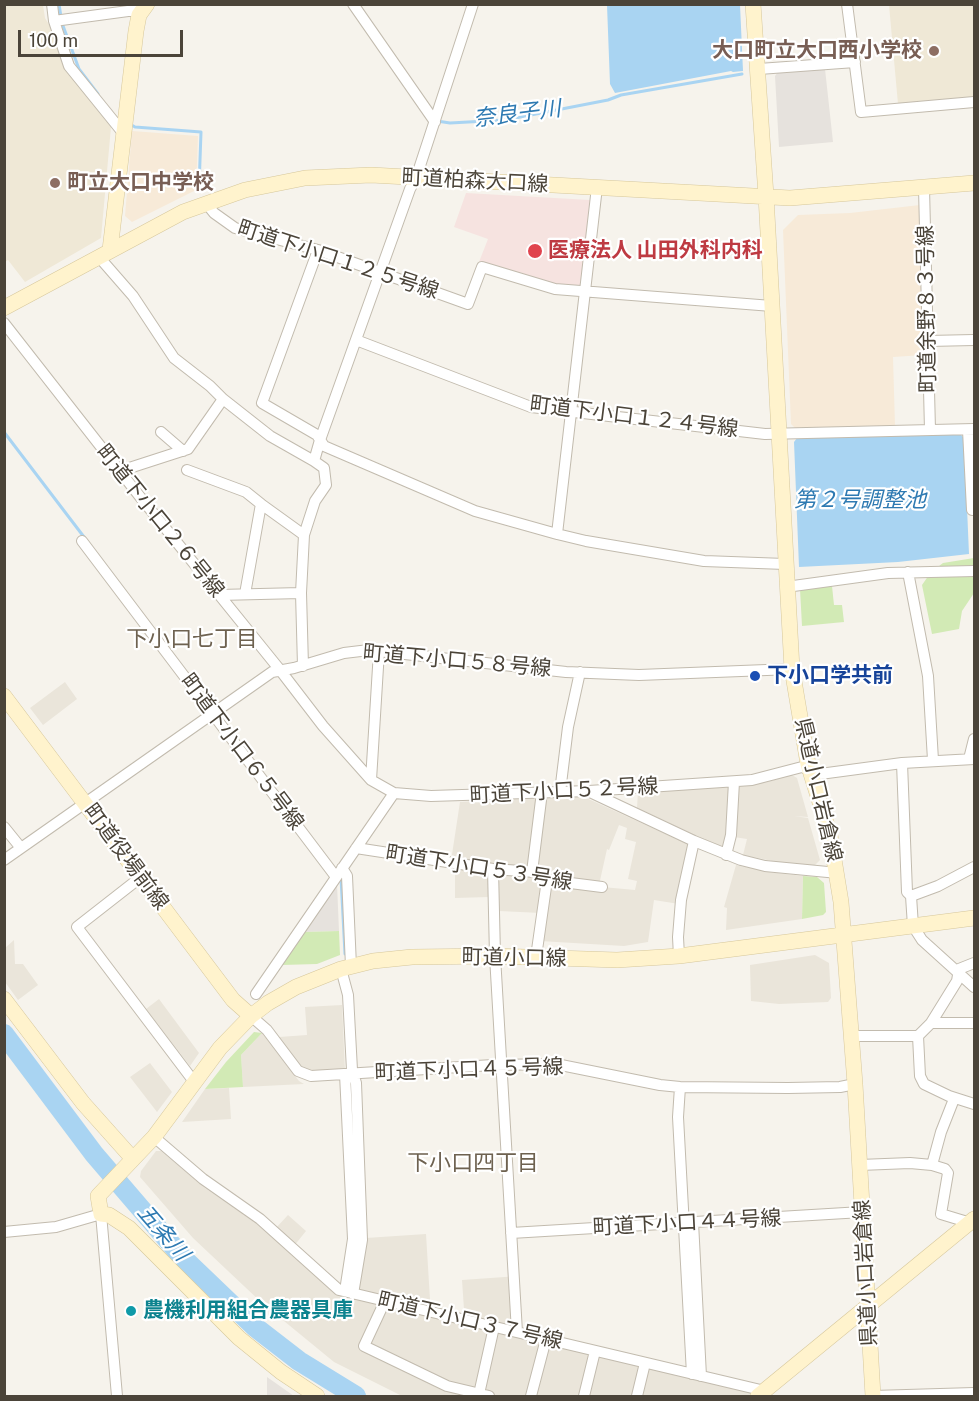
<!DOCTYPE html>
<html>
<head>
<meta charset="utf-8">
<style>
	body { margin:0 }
	#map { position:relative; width:979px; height:1401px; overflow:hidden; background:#f6f3ec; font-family:"Public Sans",sans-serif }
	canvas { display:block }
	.frame { position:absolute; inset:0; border:6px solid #4b4439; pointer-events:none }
	.scale { position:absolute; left:18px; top:30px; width:165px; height:27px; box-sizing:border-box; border:3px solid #4b4439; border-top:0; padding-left:8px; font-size:18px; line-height:21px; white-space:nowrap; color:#4b4439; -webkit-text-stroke:4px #fff; paint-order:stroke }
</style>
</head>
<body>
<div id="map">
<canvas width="979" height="1401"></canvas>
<div class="frame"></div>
<div class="scale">100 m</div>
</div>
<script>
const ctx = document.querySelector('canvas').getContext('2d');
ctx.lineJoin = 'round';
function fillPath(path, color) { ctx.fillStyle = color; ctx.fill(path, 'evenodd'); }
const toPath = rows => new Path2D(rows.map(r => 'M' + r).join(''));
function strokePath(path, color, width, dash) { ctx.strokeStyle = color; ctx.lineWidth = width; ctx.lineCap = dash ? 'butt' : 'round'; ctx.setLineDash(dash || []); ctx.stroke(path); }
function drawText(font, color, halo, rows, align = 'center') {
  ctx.font = font + ' "Public Sans","Noto Sans JP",sans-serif'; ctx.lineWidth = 4.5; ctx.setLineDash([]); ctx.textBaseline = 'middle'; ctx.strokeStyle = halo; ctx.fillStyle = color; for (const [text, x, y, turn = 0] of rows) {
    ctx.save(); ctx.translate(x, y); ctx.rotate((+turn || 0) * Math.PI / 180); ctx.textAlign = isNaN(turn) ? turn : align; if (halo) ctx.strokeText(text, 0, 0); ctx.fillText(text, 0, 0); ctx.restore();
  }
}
fillPath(toPath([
	[65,682,77,699,43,725,30,708],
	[792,775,797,778,808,817,794,816,808,818,820,860,814,866,792,865,743,855,747,839,734,837,738,786,767,782],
	[729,787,725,846,722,848,637,808,638,792],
	[539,797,529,869,451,861,460,802],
	[544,797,584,797,692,846,679,904,654,900,648,942,624,946,540,941,548,882,635,890,637,881,628,879,636,842,625,839,627,828,619,825,609,850,607,849,599,885,548,878,535,869],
	[736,865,769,872,803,876,802,919,726,930,727,908,724,907],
	[455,866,489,871,489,897,455,898],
	[500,872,535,874,545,881,541,913,499,911,498,875],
	[14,940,15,964,23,964,38,985,18,1000,5,982,5,948],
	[815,955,829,963,831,998,828,1002,779,1004,751,1001,750,965],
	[159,999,199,1053,190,1066,146,1009],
	[342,1005,345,1071,311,1072,304,1070,279,1037,307,1035,305,1007],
	[262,1033,299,1081,304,1084,243,1087,241,1055],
	[150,1063,172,1092,157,1112,130,1077],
	[229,1088,231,1119,182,1122,205,1089],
	[156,1151,161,1151,205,1188,261,1226,337,1294,366,1238,426,1234,431,1316,465,1324,462,1280,519,1276,522,1327,526,1331,762,1386,749,1396,402,1396,334,1362,262,1303,193,1238,140,1177,141,1171],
	[288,1215,306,1231,294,1246,275,1229]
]), '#eae5da');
fillPath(toPath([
	[132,131,198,136,196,190,132,222,125,216],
	[920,205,923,355,893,357,895,426,795,428,791,424,783,230,798,215,850,213]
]), '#f7ead8');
fillPath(toPath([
	[825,69,833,142,779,147,775,76,778,72],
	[337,884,339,931,304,932],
	[267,1377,294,1396,267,1396]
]), '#e6e2dd');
fillPath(toPath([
	[5,5,43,5,45,18,111,127,101,238,25,282,8,260,5,262],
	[889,5,974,5,974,97,898,104]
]), '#efe8d6');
fillPath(toPath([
	[466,193,590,200,592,203,581,287,555,285,479,262,488,239,454,227]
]), '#f6e3e0');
fillPath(toPath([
	[974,558,974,593,962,611,959,629,932,634,922,585,931,572,943,563],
	[832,586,834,605,842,605,844,622,802,626,800,589],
	[803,876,817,877,824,883,826,912,823,915,802,919],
	[339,931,340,955,317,964,282,965,304,932],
	[254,1032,262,1033,241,1055,243,1087,205,1089,226,1062]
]), '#d2eab5');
fillPath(toPath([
	[607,5,740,5,743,71,733,72,731,71,615,93,610,84],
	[960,434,964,438,969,554,898,562,799,567,794,442,797,438]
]), '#a9d4f2');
strokePath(toPath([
	[59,4,61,17],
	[62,23,79,69,98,94],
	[437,121,450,123,505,120,608,100,621,95,742,74],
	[130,124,135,127,201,132,199,188],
	[4,432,84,537],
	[341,878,345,954]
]), '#a9d4f2', 3);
strokePath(toPath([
	[4,1034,94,1154,184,1259,255,1327,299,1361,356,1396]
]), '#a9d4f2', 20);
const street = toPath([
	[52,4,54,21,69,66,124,134],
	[353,4,435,122],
	[847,4,861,112,974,102],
	[54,21,128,11,142,11,140,7],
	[759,69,855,62],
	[924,188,930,430],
	[206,203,214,213,235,228,318,250,468,304,482,267,555,289,772,306],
	[318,250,262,403,317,435,324,446,475,511,557,534,586,541,704,561,785,564],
	[99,257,133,296,174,358,210,386,223,399,188,449,120,471],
	[4,323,141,498,280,670,323,726,371,780,394,793],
	[356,340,531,407,765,434,974,429],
	[928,341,974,340],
	[223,399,270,436,314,461],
	[968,430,972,510,974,510],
	[161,432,183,451],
	[187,470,246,492,261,504,245,594],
	[261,504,304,535],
	[557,534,597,187],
	[82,541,336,877],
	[908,572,928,676,933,760],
	[786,587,888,573,974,571],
	[301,593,303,666],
	[219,595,301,593,304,535,315,501,326,485,324,468,314,461,320,440,410,189,416,178,473,4],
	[969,759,974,739],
	[902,763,907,892,911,896,913,926,922,940,974,987],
	[371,780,379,651],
	[560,792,568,727,580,672],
	[590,792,694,841,741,860,765,866,838,873],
	[4,827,21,848],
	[356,848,493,869,535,872,547,880,602,887],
	[726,855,731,835,734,782],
	[4,860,272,672,294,668,344,653,369,650,566,672,639,675,792,669],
	[342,868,347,876,351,966],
	[493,869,495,956,517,1332],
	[532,872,542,792],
	[141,877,77,927,195,1083],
	[911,896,938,886,974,867],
	[679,956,678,937,681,900,694,841],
	[536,957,547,880],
	[341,969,348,995,352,1070,356,1083,362,1240,353,1294],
	[256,994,394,793,431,796,589,791,752,780,802,767,820,774,902,763,974,759],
	[251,1016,267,1030,298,1071,311,1076,493,1065,556,1064,660,1085,680,1087,788,1088,840,1087,855,1084],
	[931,1023,974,1023],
	[852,1036,918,1036,931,1023,957,981,959,969,974,963],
	[918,1036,920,1076,924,1084,949,1096,974,1104],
	[680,1087,678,1117,692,1374],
	[154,1137,203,1179,260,1219,339,1290,765,1391],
	[860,1165,910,1163,932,1165,945,1169,948,1173,941,1214,974,1224],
	[932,1165,941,1132,954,1099],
	[693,1222,701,1376],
	[4,1232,56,1227,101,1214,117,1396],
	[511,1233,862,1212],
	[345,1291,353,1239,345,1074],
	[385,1301,364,1346,447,1386,489,1396],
	[479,1394,494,1327],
	[531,1396,546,1339],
	[584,1396,595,1351],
	[637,1396,645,1363],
	[873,1396,974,1393]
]);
const secondary = toPath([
	[753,4,766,196,792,669,808,764,830,835,841,902,855,1084,873,1396],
	[110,250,136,31,139,15,147,4],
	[4,308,183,212,245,190,305,178,371,175,790,198,974,183],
	[4,696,233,1000,251,1016],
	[4,999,83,1103,133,1159,98,1196,101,1214,109,1215,129,1228,239,1338,281,1372,317,1396],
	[133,1159,154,1137,220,1048,251,1016,268,1003,296,987,341,969,373,961,412,957,495,956,617,960,679,956,974,918],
	[758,1396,974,1219]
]);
strokePath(street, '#c2bbae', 12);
strokePath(secondary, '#d6c79b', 16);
strokePath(street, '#fff', 10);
strokePath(secondary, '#fff3cd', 15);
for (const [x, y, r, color] of [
	[934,51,6,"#8d6e63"],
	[55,183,6,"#8d6e63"],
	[535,251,8,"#e0444e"],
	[755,676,6,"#1a4fb4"],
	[131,1311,6,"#0f9aa8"]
]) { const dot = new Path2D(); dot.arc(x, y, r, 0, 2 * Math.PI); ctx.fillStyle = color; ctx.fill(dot); strokePath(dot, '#fff', 2); }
drawText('bold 21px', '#785e54', '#fff', [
	["大口町立大口西小学校",922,51],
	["町立大口中学校",67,183,"left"]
], 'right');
drawText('21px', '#4b4439', '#fff', [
	["町道柏森大口線",475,181,3],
	["町道下小口１２５号線",338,260,18],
	["町道余野８３号線",927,309,-91],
	["町道下小口１２４号線",634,417,7],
	["町道下小口２６号線",160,521,51],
	["町道下小口５８号線",457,661,5],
	["町道下小口６５号線",242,752,53],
	["県道小口岩倉線",818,790,77],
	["町道下小口５２号線",564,791,-3],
	["町道役場前線",126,857,53],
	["町道下小口５３号線",479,868,9],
	["町道小口線",514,958,1],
	["町道下小口４５号線",469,1070,-2],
	["町道下小口４４号線",687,1223,-3],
	["県道小口岩倉線",866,1273,-93],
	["町道下小口３７号線",470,1321,13]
]);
drawText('bold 21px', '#be3a42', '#fff', [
	["医療法人 山田外科内科",548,251]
], 'left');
drawText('bold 21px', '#164399', '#fff', [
	["下小口学共前",767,676]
], 'left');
drawText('bold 21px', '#0d838f', '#fff', [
	["農機利用組合農器具庫",143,1311]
], 'left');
drawText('italic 22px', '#2e7ab2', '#fff', [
	["奈良子川",517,114,-7],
	["第２号調整池",860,500],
	["五条川",163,1233,49]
]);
drawText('22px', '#6e6250', '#fff', [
	["下小口七丁目",192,639],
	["下小口四丁目",473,1163]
]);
</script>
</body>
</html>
